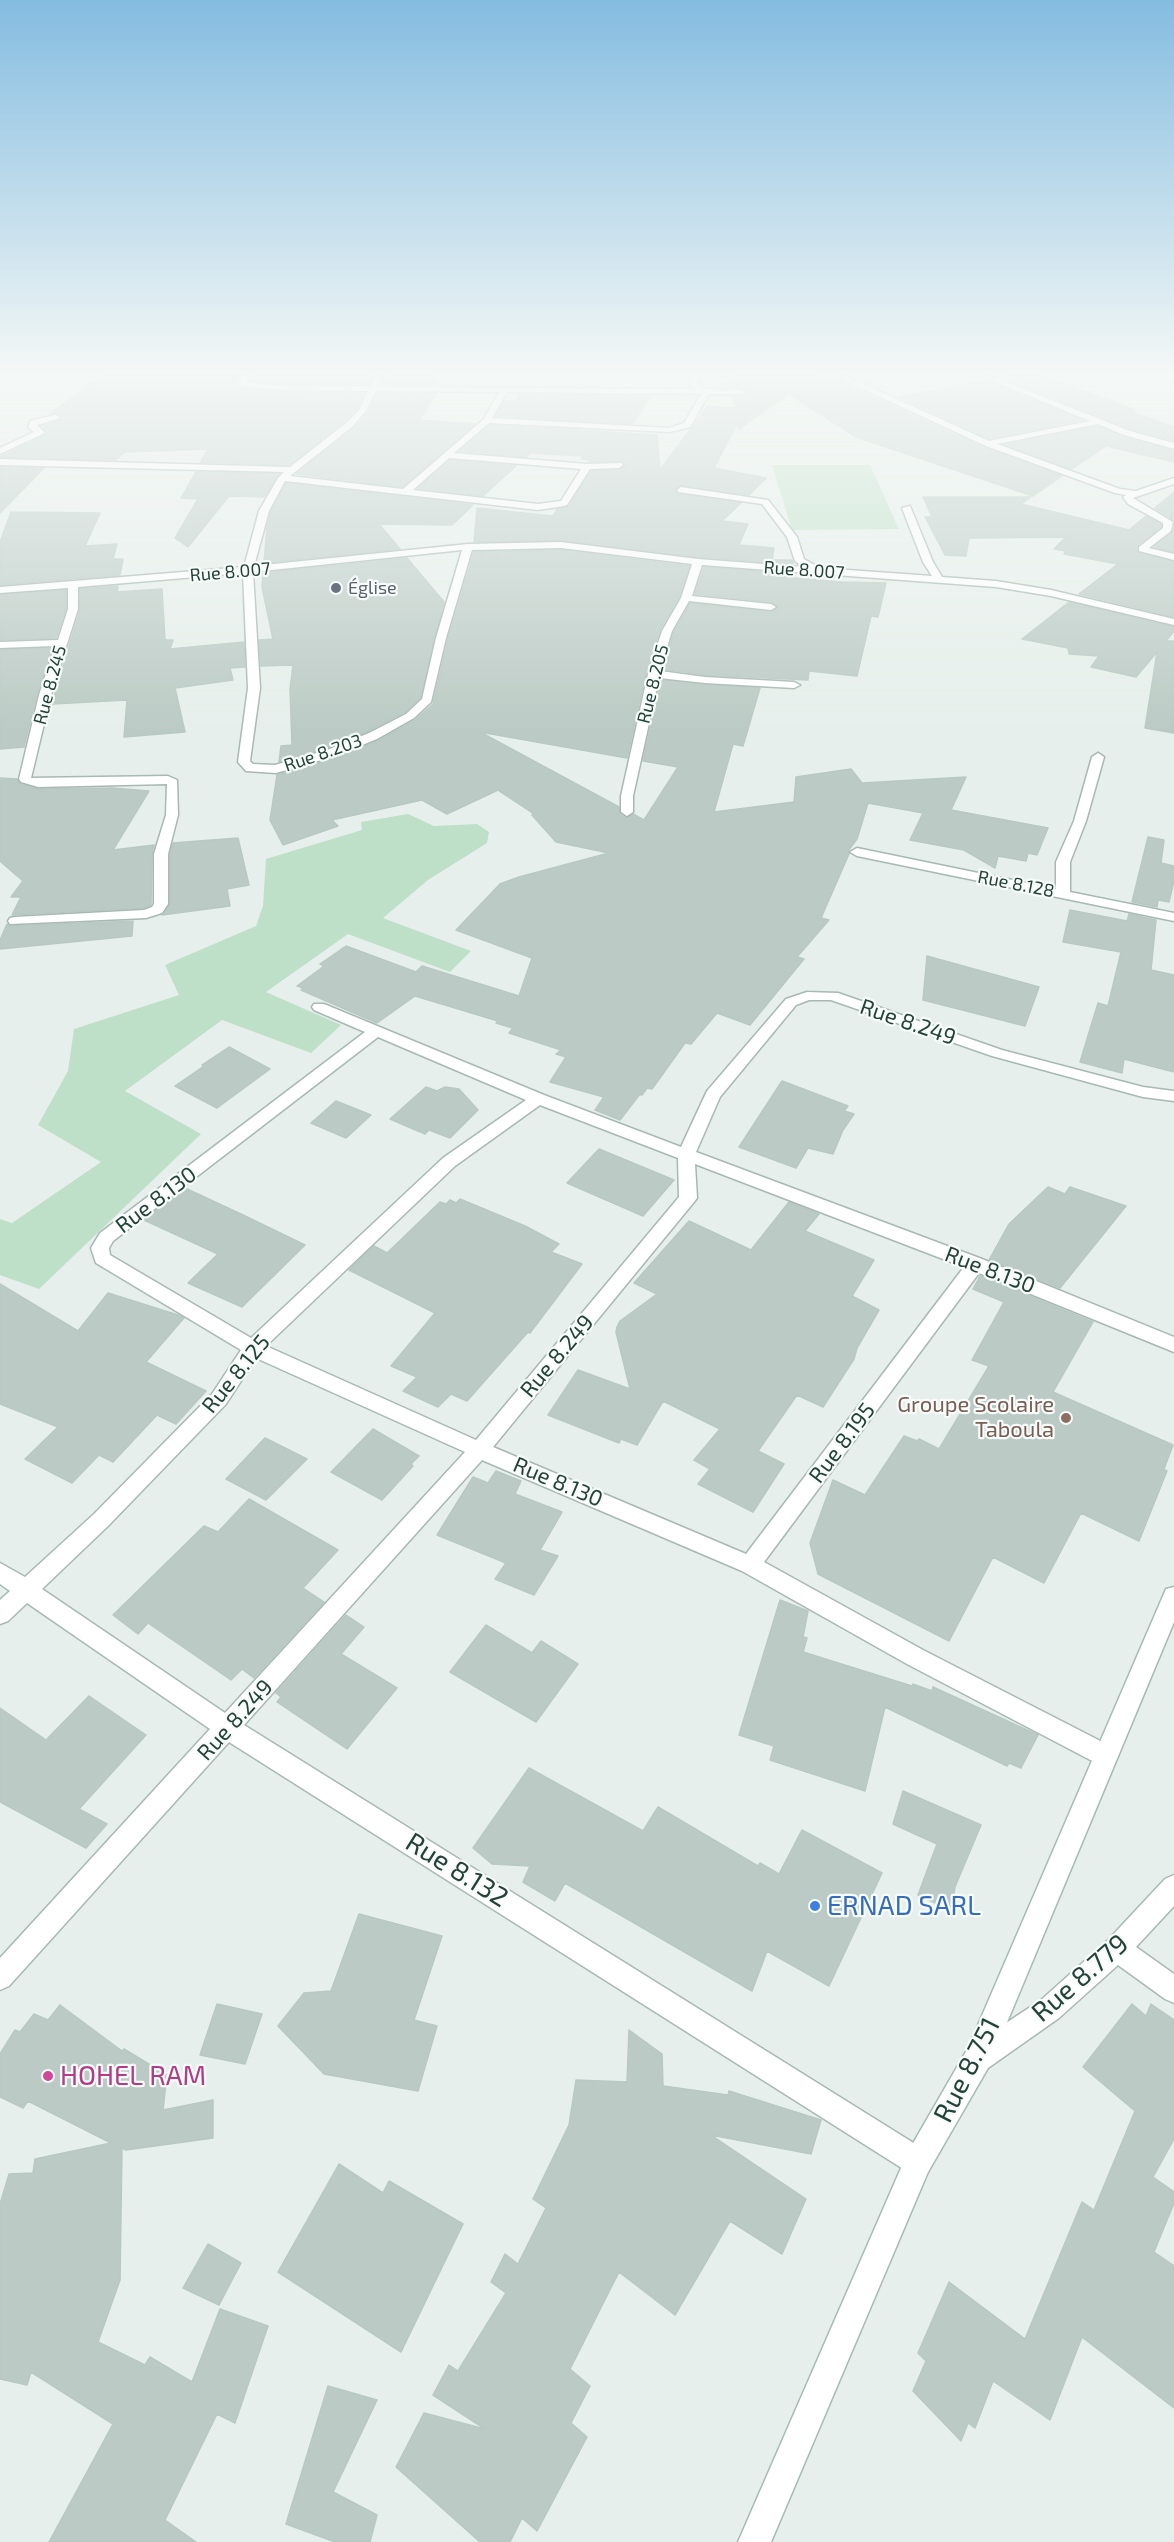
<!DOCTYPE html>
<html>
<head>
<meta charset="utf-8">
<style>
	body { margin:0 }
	canvas { display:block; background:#e6efeb }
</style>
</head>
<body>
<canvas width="1174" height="2542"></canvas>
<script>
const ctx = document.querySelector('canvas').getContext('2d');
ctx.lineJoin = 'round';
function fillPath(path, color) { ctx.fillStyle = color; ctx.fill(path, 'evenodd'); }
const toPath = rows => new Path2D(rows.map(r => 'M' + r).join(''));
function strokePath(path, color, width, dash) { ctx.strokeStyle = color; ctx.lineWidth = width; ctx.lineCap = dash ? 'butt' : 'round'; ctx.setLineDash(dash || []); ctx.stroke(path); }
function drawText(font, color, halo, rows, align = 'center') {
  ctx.font = font + ' "Exo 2",sans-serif'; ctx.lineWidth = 4.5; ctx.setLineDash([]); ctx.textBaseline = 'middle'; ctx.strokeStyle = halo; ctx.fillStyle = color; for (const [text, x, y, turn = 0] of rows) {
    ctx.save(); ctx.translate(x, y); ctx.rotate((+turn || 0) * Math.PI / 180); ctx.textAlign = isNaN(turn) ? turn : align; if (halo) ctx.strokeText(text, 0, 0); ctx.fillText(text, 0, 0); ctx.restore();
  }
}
fillPath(toPath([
	[772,465,870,465,899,529,792,530],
	[408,814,434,826,477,824,489,832,487,843,428,880,383,918,471,951,450,972,348,934,266,992,341,1025,311,1053,222,1020,125,1091,201,1134,39,1289,0,1275,0,1219,12,1223,101,1162,38,1125,68,1071,74,1029,179,995,165,965,256,926,263,906,266,859,362,830,361,822]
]), '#bfe0c8');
const building = toPath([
	[103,376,238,376,236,385,242,388,282,392,364,393,357,409,345,421,289,465,201,462,208,449,125,452,116,460,0,457,44,436,46,432,41,426,59,421,61,418,56,413,49,414,103,376],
	[250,376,373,376,370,384,282,384,249,380,250,376],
	[386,376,435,376,435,385,382,385,386,376],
	[733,376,816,376,806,383,831,378,985,448,1062,476,1033,496,856,437,789,394,739,429,738,422,714,468,766,478,749,495,681,485,675,489,678,494,741,503,722,521,748,524,739,545,774,548,772,560,792,560,793,564,698,557,561,540,474,542,477,508,553,516,557,509,569,506,591,471,619,470,625,466,622,461,589,462,591,460,581,459,583,456,530,453,526,457,460,451,490,425,657,435,660,470,708,406,735,408,732,396,741,396,747,393,742,388,730,387,728,378,734,378,733,376],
	[1007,376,1043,376,1136,410,1130,411,1174,427,1174,441,1131,429,1001,377,1007,376],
	[985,381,1082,420,989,439,899,397,985,381],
	[377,393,436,394,419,420,475,424,402,487,296,474,354,428,368,412,377,393],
	[518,394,651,396,632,424,496,416,504,401,517,401,518,394],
	[1098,426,1123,437,1174,451,1174,462,1106,446,1072,469,1005,445,1098,426],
	[450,460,516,466,483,496,418,488,450,460],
	[0,467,44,468,0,513,0,467],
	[196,472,279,474,264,497,229,496,188,547,175,538,198,499,181,498,196,472],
	[286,483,473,505,452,525,379,524,400,549,264,563,267,527,271,512,286,483],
	[1174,492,1174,520,1155,508,1174,492],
	[923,497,1031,497,1021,504,1129,530,1146,516,1161,524,1161,527,1138,545,1137,551,1174,562,1174,617,1079,594,1118,564,1064,554,1066,551,1054,549,1066,537,969,538,966,556,945,555,925,517,932,517,923,497],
	[11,512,100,513,85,546,117,544,113,559,123,559,120,575,0,585,0,542,11,512],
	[1174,528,1174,552,1154,547,1172,533,1174,528],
	[561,550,689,566,679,597,660,630,646,673,627,758,480,732,619,807,620,814,626,818,633,814,644,820,678,767,643,761,661,680,760,688,743,746,733,744,714,812,794,802,796,777,851,769,862,783,966,777,951,810,1048,828,1037,855,1028,853,1026,861,998,856,995,868,964,850,910,840,923,813,868,803,857,839,848,851,849,854,821,918,829,920,797,957,804,959,750,1025,717,1013,691,1044,685,1043,652,1089,647,1088,642,1095,640,1094,620,1120,595,1110,604,1097,550,1082,566,1057,556,1054,561,1050,509,1033,513,1028,496,1023,498,1021,415,996,377,1023,301,990,303,988,297,986,324,966,320,964,346,946,416,972,422,966,519,996,532,958,456,930,500,884,519,877,609,853,556,842,532,815,533,813,498,790,447,814,422,800,332,820,338,826,283,845,270,820,277,775,336,758,378,741,415,720,433,704,448,639,474,552,561,550],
	[407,558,444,602,420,698,405,712,368,731,326,748,279,762,281,746,292,745,290,689,293,665,261,666,259,640,273,639,262,587,263,573,407,558],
	[704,567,794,574,794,578,842,582,886,583,878,617,871,616,857,676,809,671,808,680,705,675,663,669,674,632,690,603,771,612,778,608,771,602,695,594,704,567],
	[118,586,117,592,162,589,165,640,173,640,170,649,244,642,245,667,230,668,233,680,175,688,185,732,124,737,127,700,53,704,50,710,80,610,80,589,118,586],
	[66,590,66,609,56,638,0,640,0,595,66,590],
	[1069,602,1174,627,1174,631,1166,641,1174,641,1174,733,1145,728,1157,652,1136,677,1091,667,1099,656,1069,654,1068,648,1022,639,1069,602],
	[52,648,37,694,24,747,0,749,0,650,52,648],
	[0,778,17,779,20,784,38,789,112,788,149,791,113,850,154,845,152,854,151,905,144,908,12,915,21,897,11,897,23,881,0,861,0,778],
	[1148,837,1164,840,1161,863,1174,866,1174,881,1169,902,1158,900,1157,907,1132,902,1148,837],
	[238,838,249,885,227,889,230,906,162,915,170,904,170,854,173,843,238,838],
	[1070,910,1127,921,1129,914,1156,920,1151,970,1174,975,1174,1072,1124,1059,1122,1073,1080,1062,1098,1003,1108,1006,1121,952,1063,942,1070,910],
	[133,921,132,936,0,949,0,940,7,924,10,926,133,921],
	[927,956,1039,987,1025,1026,923,1000,927,956],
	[229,1047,270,1069,217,1108,175,1086,204,1066,202,1065,229,1047],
	[782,1081,848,1106,844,1111,854,1114,843,1130,833,1154,808,1148,796,1168,739,1147,782,1081],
	[426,1087,437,1091,445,1087,459,1089,478,1110,450,1138,429,1130,425,1134,390,1119,426,1087],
	[336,1101,371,1115,346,1138,311,1123,336,1101],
	[599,1149,674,1180,643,1216,567,1183,599,1149],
	[1048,1187,1065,1194,1070,1187,1126,1206,1060,1288,989,1260,1009,1224,1048,1187],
	[185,1188,243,1215,305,1245,242,1307,188,1283,218,1254,144,1220,185,1188],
	[460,1199,525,1226,559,1244,551,1252,582,1264,530,1333,528,1332,467,1401,451,1394,438,1407,403,1391,417,1377,391,1366,435,1313,349,1270,374,1246,387,1253,440,1202,446,1204,450,1200,456,1203,460,1199],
	[789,1202,819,1214,805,1231,874,1260,852,1296,879,1310,857,1348,854,1359,823,1407,797,1395,758,1451,784,1464,753,1512,698,1484,710,1469,694,1460,720,1429,663,1401,637,1445,621,1439,619,1443,548,1415,578,1370,630,1389,616,1332,617,1327,620,1321,657,1294,634,1283,689,1221,751,1250,789,1202],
	[980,1276,1093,1322,1053,1392,1173,1445,1164,1469,1167,1471,1139,1541,1081,1513,1044,1583,993,1557,949,1641,818,1574,810,1543,833,1480,865,1495,904,1436,917,1441,919,1439,939,1449,989,1366,972,1360,1004,1302,973,1289,980,1276],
	[0,1284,78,1331,108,1293,178,1315,184,1318,146,1362,206,1391,176,1424,157,1415,113,1462,99,1455,72,1483,25,1459,58,1427,0,1404,0,1284],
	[373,1429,419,1456,411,1464,413,1466,382,1500,331,1472,373,1429],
	[265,1438,307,1459,266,1500,226,1479,265,1438],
	[496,1471,521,1481,515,1494,562,1512,540,1550,558,1556,534,1595,495,1579,506,1563,437,1535,473,1477,488,1483,496,1471],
	[249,1499,338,1550,303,1588,324,1602,254,1678,242,1669,231,1680,148,1623,138,1634,113,1615,204,1526,218,1532,249,1499],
	[780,1600,808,1611,803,1637,807,1638,803,1652,912,1686,913,1684,932,1691,933,1687,1038,1735,1021,1768,1009,1763,1007,1766,885,1707,865,1791,770,1760,774,1746,739,1735,780,1600],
	[346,1615,364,1627,341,1654,397,1688,347,1749,277,1702,281,1697,276,1693,346,1615],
	[486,1625,532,1653,541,1641,578,1664,536,1722,450,1672,486,1625],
	[89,1696,146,1735,79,1809,107,1824,86,1848,0,1802,0,1708,46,1740,89,1696],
	[529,1768,643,1831,658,1807,758,1866,760,1863,779,1874,802,1830,882,1873,829,1986,767,1951,752,1991,565,1883,555,1901,523,1882,530,1866,492,1864,473,1848,529,1768],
	[903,1791,981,1825,955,1887,951,1910,918,1895,937,1844,893,1824,903,1791],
	[359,1914,442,1936,414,2020,437,2026,418,2091,324,2074,278,2026,304,1993,331,1991,359,1914],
	[217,2004,262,2014,245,2064,200,2055,217,2004],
	[1132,2004,1146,2016,1151,2004,1174,2020,1174,2139,1153,2177,1174,2192,1174,2203,1154,2252,1174,2266,1174,2408,1082,2337,1050,2420,993,2381,975,2428,968,2423,961,2441,913,2391,926,2361,918,2353,949,2282,1025,2339,1082,2202,1094,2210,1135,2111,1083,2067,1132,2004],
	[60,2005,122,2051,124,2049,167,2075,163,2110,213,2100,213,2138,126,2150,122,2148,120,2280,98,2342,145,2365,150,2357,192,2382,220,2309,268,2326,235,2423,217,2414,165,2520,196,2542,49,2542,113,2424,31,2372,27,2385,0,2379,0,2204,9,2174,33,2173,35,2159,111,2143,28,2101,23,2108,0,2097,0,2054,15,2030,20,2032,34,2014,48,2020,60,2005],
	[629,2030,662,2054,663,2086,728,2095,729,2091,821,2120,811,2154,711,2135,806,2199,782,2254,730,2221,675,2315,619,2272,570,2369,590,2386,571,2423,587,2437,537,2531,522,2518,510,2542,480,2542,396,2467,424,2413,485,2429,433,2395,449,2365,458,2371,506,2293,491,2282,505,2254,518,2264,546,2208,533,2199,569,2125,576,2080,627,2082,629,2030],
	[339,2164,383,2193,389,2181,463,2224,401,2352,278,2272,339,2164],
	[208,2244,241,2263,219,2305,183,2288,208,2244],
	[328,2386,377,2400,333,2492,377,2515,370,2542,335,2542,286,2524,328,2386]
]);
fillPath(building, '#bbcac4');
strokePath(building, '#b8c9c2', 1.5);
const street = toPath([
	[240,376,248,376,246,382,282,386,371,386,376,376,384,376,378,387,696,389,690,385,691,376,699,376,698,384,707,389,741,390,745,392,741,394,709,394,690,427,679,430,669,432,489,423,454,453,587,464,622,463,623,465,619,468,590,469,567,505,564,506,538,510,285,481,269,511,254,566,468,544,561,542,698,559,803,567,795,561,787,537,762,504,678,492,677,490,681,487,768,500,797,537,804,559,820,568,932,576,923,562,902,508,910,506,933,562,942,577,996,581,1051,590,1174,619,1174,625,1051,596,996,587,702,565,692,596,771,604,776,607,771,610,689,601,672,631,660,671,705,677,794,682,800,685,794,688,705,683,659,678,633,796,633,812,627,816,621,812,621,796,648,674,662,631,681,598,692,564,561,548,472,550,446,638,431,702,414,718,377,739,335,756,276,773,246,771,238,762,248,688,243,573,78,587,78,609,51,695,31,778,168,776,177,780,178,815,168,854,168,904,162,913,146,918,10,924,8,921,10,918,15,917,144,910,152,907,154,904,154,854,166,815,167,784,38,787,21,782,19,779,39,695,55,646,0,648,0,642,58,640,68,609,68,588,0,593,0,587,244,567,259,511,278,478,284,472,0,465,0,459,290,467,346,423,359,410,368,391,282,390,242,386,238,384,240,376],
	[376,391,499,392,484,419,403,489,290,476,352,427,366,411,376,391],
	[507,392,701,394,684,423,669,428,492,418,507,392],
	[449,458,581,469,561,501,538,504,413,490,449,458],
	[462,550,436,638,422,699,406,714,369,733,327,750,275,765,253,764,250,761,260,688,253,572,462,550],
	[835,376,846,376,989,441,1090,421,980,376,991,376,1130,431,1174,443,1174,449,1124,435,1098,424,997,444,1120,489,1136,491,1174,478,1174,484,1133,498,1173,522,1171,531,1149,548,1174,554,1174,560,1139,551,1139,547,1163,528,1163,523,1128,504,1123,497,1126,495,1115,493,986,446,835,376],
	[55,415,59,417,58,419,37,425,44,432,43,434,0,454,0,448,34,432,28,427,30,421,55,415],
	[1098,753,1104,757,1086,821,1070,862,1070,892,1174,913,1174,921,857,856,850,852,857,848,1056,889,1056,862,1074,821,1092,757,1098,753],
	[807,992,838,993,1002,1050,1143,1087,1174,1091,1174,1101,1143,1097,992,1056,831,1000,809,1000,796,1005,720,1097,696,1152,982,1259,1174,1337,1174,1352,979,1273,764,1562,923,1650,1114,1748,1118,1756,1114,1764,1106,1767,1098,1764,907,1664,742,1571,482,1460,244,1725,928,2152,932,2162,928,2172,918,2176,908,2172,229,1742,9,1986,0,1990,0,1958,210,1729,27,1603,8,1621,0,1624,0,1600,10,1591,0,1584,0,1563,25,1577,94,1514,212,1394,241,1350,96,1263,91,1248,100,1233,365,1032,314,1010,312,1007,314,1004,324,1004,544,1095,681,1147,707,1091,786,999,807,992],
	[378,1037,526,1100,443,1158,251,1338,110,1255,109,1248,113,1241,378,1037],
	[540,1105,678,1158,679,1197,476,1440,266,1346,455,1166,540,1105],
	[695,1164,964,1267,746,1554,493,1447,694,1202,697,1198,695,1164],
	[256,1358,465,1452,225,1713,42,1589,108,1526,226,1404,256,1358],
	[1174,1875,1174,1906,1136,1947,1174,1974,1174,2003,1165,1999,1118,1965,1059,2018,988,2068,978,2072,968,2068,964,2058,968,2048,1041,2000,1108,1940,1165,1879,1174,1875]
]);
const secondary = toPath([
	[1174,1587,1174,1622,988,2068,928,2172,771,2542,738,2542,908,2152,968,2048,1163,1596,1166,1589,1174,1587]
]);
strokePath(street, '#a8b8b2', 3);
strokePath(secondary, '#a4bbb3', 3);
fillPath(street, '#fff');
fillPath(secondary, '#fff');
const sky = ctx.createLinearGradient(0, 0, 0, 732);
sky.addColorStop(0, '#84bce0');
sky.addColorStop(0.51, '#f4f8f6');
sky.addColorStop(1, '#f4f8f600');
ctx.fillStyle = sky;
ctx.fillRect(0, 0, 1174, 732);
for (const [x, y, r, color] of [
	[336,588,6,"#6b7280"],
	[1066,1418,6,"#8d6e63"],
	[815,1906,6,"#3f7fe0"],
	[48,2076,6,"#d1479c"]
]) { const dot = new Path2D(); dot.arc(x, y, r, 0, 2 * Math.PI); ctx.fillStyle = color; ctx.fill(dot); strokePath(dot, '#f7fbf9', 2); }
drawText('18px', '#24423a', '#f7fbf9', [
	["Rue 8.007",804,570,4],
	["Rue 8.007",230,572,-5],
	["Rue 8.205",653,684,-76],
	["Rue 8.245",50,685,-75],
	["Rue 8.203",323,753,-19],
	["Rue 8.128",1016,884,11]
]);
drawText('18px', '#5b616d', '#f7fbf9', [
	["Église",348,588]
], 'left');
drawText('22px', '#24423a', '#f7fbf9', [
	["Rue 8.249",908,1022,19],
	["Rue 8.130",156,1200,-37],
	["Rue 8.130",990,1270,21],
	["Rue 8.249",557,1356,-50],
	["Rue 8.125",236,1374,-51],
	["Rue 8.195",842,1443,-53],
	["Rue 8.130",558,1482,23],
	["Rue 8.249",235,1720,-48]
]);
drawText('22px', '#785e54', '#f7fbf9', [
	["Groupe Scolaire",1054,1405],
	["Taboula",1054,1430]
], 'right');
drawText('27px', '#24423a', '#f7fbf9', [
	["Rue 8.132",457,1870,32],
	["Rue 8.779",1080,1978,-41],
	["Rue 8.751",967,2070,-63]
]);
drawText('27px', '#366cbe', '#f7fbf9', [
	["ERNAD SARL",827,1906]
], 'left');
drawText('27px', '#b23c85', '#f7fbf9', [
	["HOHEL RAM",60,2076]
], 'left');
</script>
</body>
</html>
